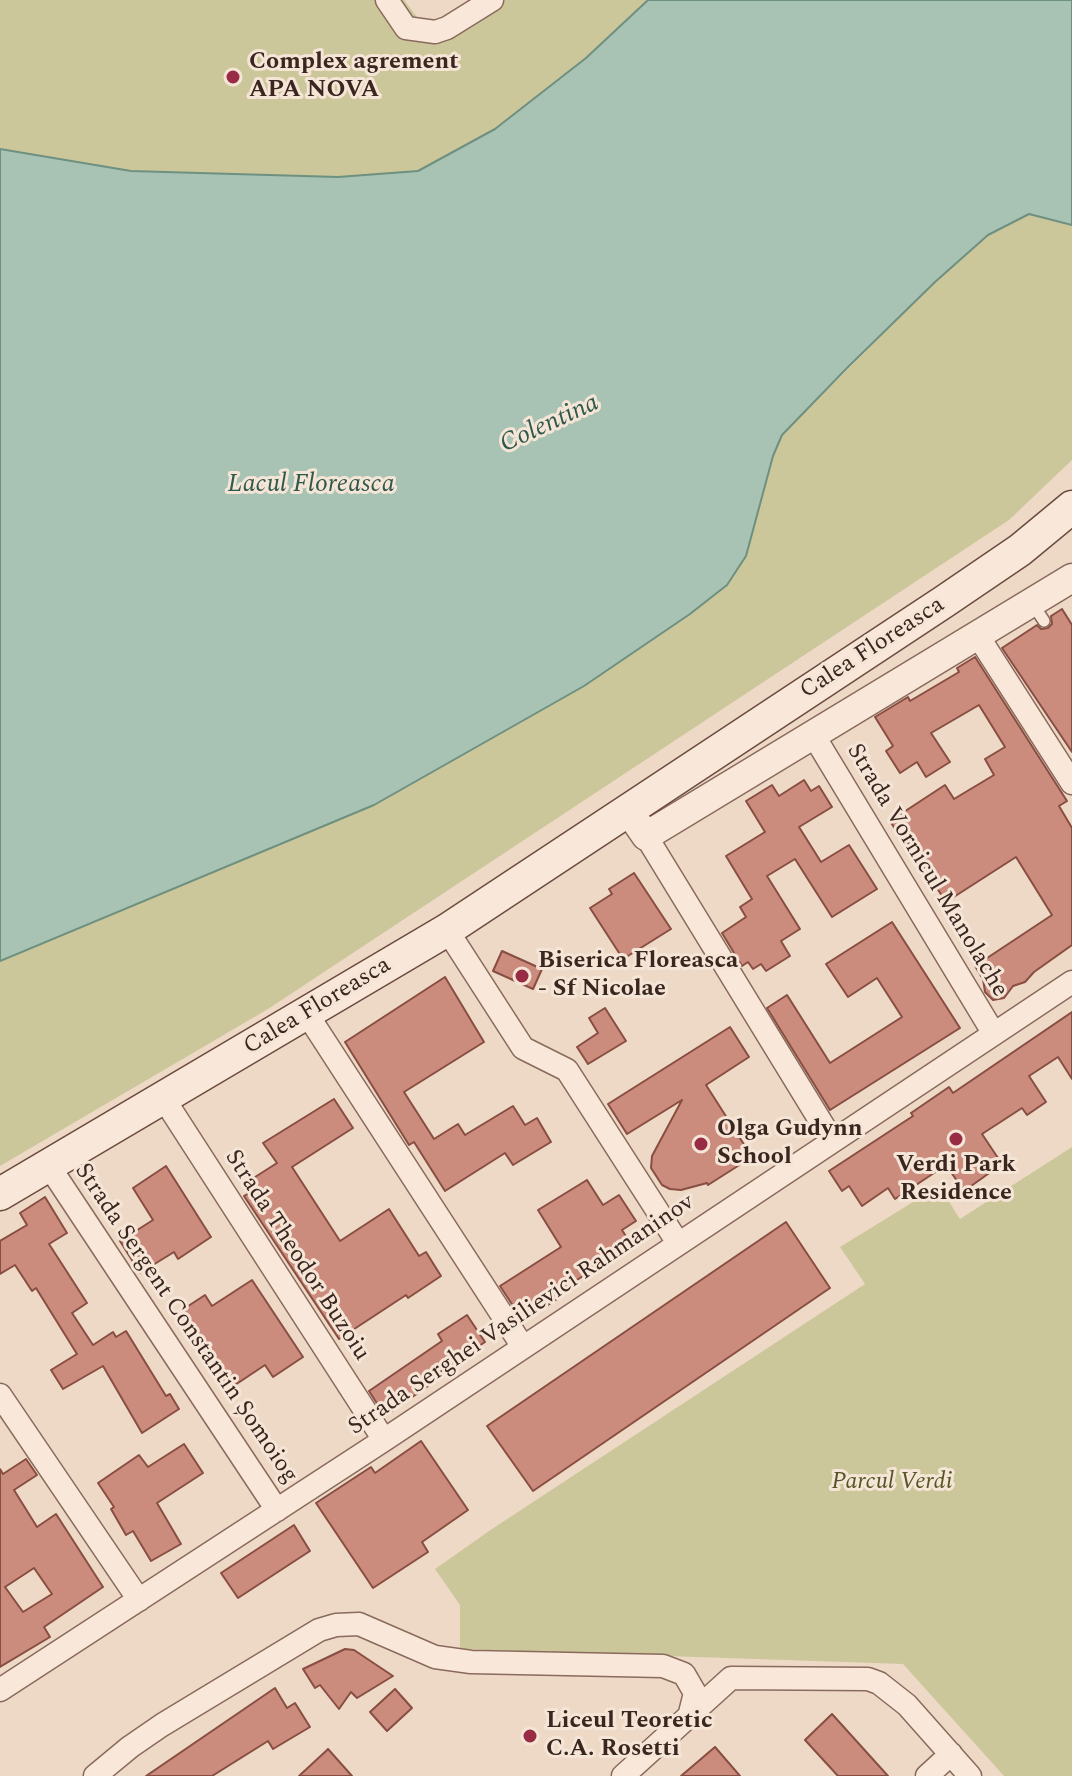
<!DOCTYPE html>
<html>
<head>
<meta charset="utf-8">
<style>
	body { margin:0 }
	canvas { display:block; background:#eed9c6 }
</style>
</head>
<body>
<canvas width="1072" height="1776"></canvas>
<script>
const ctx = document.querySelector('canvas').getContext('2d');
ctx.lineJoin = 'round';
function fillPath(path, color) { ctx.fillStyle = color; ctx.fill(path, 'evenodd'); }
const toPath = rows => new Path2D(rows.map(r => 'M' + r).join(''));
function strokePath(path, color, width, dash) { ctx.strokeStyle = color; ctx.lineWidth = width; ctx.lineCap = dash ? 'butt' : 'round'; ctx.setLineDash(dash || []); ctx.stroke(path); }
function drawText(font, color, halo, rows, align = 'center') {
  ctx.font = font + ' Spectral,serif'; ctx.lineWidth = 6; ctx.setLineDash([]); ctx.textBaseline = 'middle'; ctx.strokeStyle = halo; ctx.fillStyle = color; for (const [text, x, y, turn = 0] of rows) {
    ctx.save(); ctx.translate(x, y); ctx.rotate((+turn || 0) * Math.PI / 180); ctx.textAlign = isNaN(turn) ? turn : align; if (halo) ctx.strokeText(text, 0, 0); ctx.fillText(text, 0, 0); ctx.restore();
  }
}
fillPath(toPath([
	[0,0,404,0,423,25,438,24,474,0,648,0,586,58,495,129,418,171,338,177,131,171,0,149],
	[1029,214,1072,225,1072,460,1009,520,268,1009,0,1166,0,961,374,805,584,686,690,614,782,435,935,282,988,235],
	[1072,1147,1072,1776,1004,1776,903,1664,460,1649,460,1605,435,1569,492,1529,865,1284,840,1247,939,1186,960,1219]
]), '#ccc79a');
const water = toPath([
	[648,0,1072,0,1072,225,1029,214,988,235,935,282,847,368,782,435,773,456,746,556,727,585,690,614,584,686,374,805,0,961,0,149,131,171,338,177,418,171,495,129,586,58,648,0]
]);
fillPath(water, '#a8c2b4');
strokePath(water, '#6e9080', 2);
const building = toPath([
	[1062,609,1072,625,1072,752,1002,648,1037,625,1041,629,1048,628,1052,624,1051,616,1062,609],
	[975,657,1067,801,1059,806,1072,828,1072,945,1034,972,1025,982,1013,986,1004,998,993,1000,985,992,983,979,975,966,1052,915,1016,857,946,902,907,842,904,843,890,821,945,785,954,799,994,775,985,759,1005,747,979,705,931,733,950,762,926,777,917,762,900,773,886,751,893,746,875,717,908,697,910,701,959,672,957,668,975,657],
	[804,780,811,791,819,786,832,807,799,827,821,862,849,845,877,889,832,917,795,859,767,876,800,929,781,941,790,956,766,971,761,964,753,969,748,962,742,966,722,933,746,917,740,907,752,899,726,856,765,832,746,801,772,785,779,796,804,780],
	[634,873,671,929,623,959,590,908,612,894,609,889,634,873],
	[892,922,960,1028,830,1110,767,1008,787,995,830,1063,902,1017,877,978,848,997,826,964,892,922],
	[502,951,542,969,533,989,493,971,502,951],
	[445,977,484,1042,404,1092,434,1139,458,1124,465,1135,513,1106,525,1125,537,1118,551,1142,513,1165,505,1153,445,1191,414,1142,409,1145,345,1042,445,977],
	[605,1008,626,1041,588,1064,577,1047,598,1033,589,1018,605,1008],
	[1072,1012,1072,1079,1058,1057,1029,1076,1046,1102,1027,1115,1022,1108,982,1134,1002,1164,964,1191,946,1165,895,1199,888,1188,862,1206,849,1186,842,1191,829,1171,913,1116,911,1113,949,1087,953,1093,1072,1012],
	[730,1027,749,1057,706,1085,752,1157,708,1185,707,1183,681,1190,670,1189,662,1185,651,1168,652,1156,682,1100,627,1134,608,1104,730,1027],
	[334,1099,353,1128,292,1167,340,1241,389,1209,419,1256,426,1252,441,1276,408,1298,406,1295,339,1339,244,1196,257,1188,252,1179,277,1163,263,1143,334,1099],
	[166,1166,211,1237,178,1259,174,1252,140,1273,120,1241,153,1220,133,1188,166,1166],
	[587,1180,603,1205,619,1195,636,1221,622,1230,632,1246,559,1291,562,1296,523,1321,500,1286,561,1247,538,1210,587,1180],
	[45,1197,67,1233,49,1244,87,1303,72,1313,93,1345,113,1332,116,1337,126,1331,166,1396,170,1394,179,1409,142,1433,103,1366,63,1389,51,1370,77,1354,36,1288,32,1291,15,1265,0,1274,0,1241,27,1225,20,1213,45,1197],
	[786,1222,830,1288,533,1491,487,1426,786,1222],
	[252,1280,303,1357,273,1377,265,1365,226,1391,176,1314,205,1295,212,1306,252,1280],
	[467,1315,485,1342,439,1373,441,1377,385,1416,369,1391,442,1341,438,1334,467,1315],
	[421,1441,468,1510,422,1542,428,1552,373,1588,316,1503,371,1467,375,1473,421,1441],
	[184,1444,203,1473,157,1503,181,1544,151,1561,133,1531,126,1535,111,1509,114,1507,98,1483,139,1455,148,1467,184,1444],
	[26,1459,37,1475,14,1490,37,1527,56,1514,103,1587,44,1627,50,1637,0,1667,0,1469,3,1474,26,1459],
	[34,1568,52,1594,23,1612,5,1587,34,1568],
	[294,1525,310,1551,238,1598,221,1573,294,1525],
	[345,1649,354,1650,393,1676,357,1698,351,1692,339,1709,320,1685,315,1688,303,1669,345,1649],
	[275,1688,287,1708,295,1703,310,1727,273,1749,268,1741,212,1776,146,1776,275,1688],
	[395,1689,412,1708,387,1731,370,1712,395,1689],
	[832,1714,888,1776,838,1776,805,1740,832,1714],
	[715,1747,740,1776,681,1776,715,1747],
	[328,1749,352,1776,299,1776,326,1751,328,1749]
]);
fillPath(building, '#cc8c7d');
strokePath(building, '#884e42', 2);
const service = toPath([
	[1032,603,1044,621]
]);
const minor = toPath([
	[387,0,406,28,435,32,447,28,492,0],
	[978,636,1072,783],
	[814,736,994,1034],
	[646,836,832,1140],
	[447,930,523,1048,567,1070,678,1243],
	[307,1014,523,1347],
	[164,1099,384,1440],
	[49,1166,277,1510],
	[0,1395,139,1600],
	[0,1690,384,1440,1072,982],
	[95,1776,130,1747,162,1725,319,1630,336,1625,359,1624,435,1657,471,1662,663,1666,684,1674,695,1693,690,1713],
	[623,1776,731,1678,868,1679,879,1683,907,1705,970,1776],
	[927,1776,951,1754]
]);
const tertiary = toPath([
	[628,810,646,836,1072,578]
]);
const secondary = toPath([
	[0,1194,447,930,945,601,1020,550,1072,507]
]);
strokePath(service, '#896a5c', 14);
strokePath(minor, '#896a5c', 25);
strokePath(tertiary, '#896a5c', 31);
strokePath(secondary, '#6b4b3f', 35);
strokePath(service, '#f9e8da', 11);
strokePath(minor, '#f9e8da', 22);
strokePath(tertiary, '#f9e8da', 28);
strokePath(secondary, '#f9e8da', 32);
for (const [x, y, r, color] of [
	[233,77,8,"#982c45"],
	[522,976,8,"#982c45"],
	[956,1139,8,"#982c45"],
	[701,1144,8,"#982c45"],
	[530,1736,8,"#982c45"]
]) { const dot = new Path2D(); dot.arc(x, y, r, 0, 2 * Math.PI); ctx.fillStyle = color; ctx.fill(dot); strokePath(dot, '#f5e5d6', 3); }
drawText('bold 24px', '#3a261f', '#f5e5d6', [
	["Complex agrement",249,63],
	["APA NOVA",249,91],
	["Biserica Floreasca",538,962],
	["- Sf Nicolae",538,990],
	["Olga Gudynn",717,1130],
	["School",717,1158],
	["Verdi Park",956,1166,"center"],
	["Residence",956,1194,"center"],
	["Liceul Teoretic",546,1722],
	["C.A. Rosetti",546,1750]
], 'left');
drawText('24px', '#3a261f', '#f5e5d6', [
	["Calea Floreasca",873,649,-33],
	["Strada Vornicul Manolache",926,871,59],
	["Calea Floreasca",318,1007,-31],
	["Strada Theodor Buzoiu",296,1256,57],
	["Strada Serghei Vasilievici Rahmaninov",522,1316,-34],
	["Strada Sergent Constantin Șomoiog",185,1324,56]
]);
drawText('italic 24px', '#545626', '#f5e5d6', [
	["Parcul Verdi",892,1483]
]);
drawText('italic 26px', '#2f594d', '#f5e5d6', [
	["Colentina",550,425,-25],
	["Lacul Floreasca",311,486]
]);
</script>
</body>
</html>
